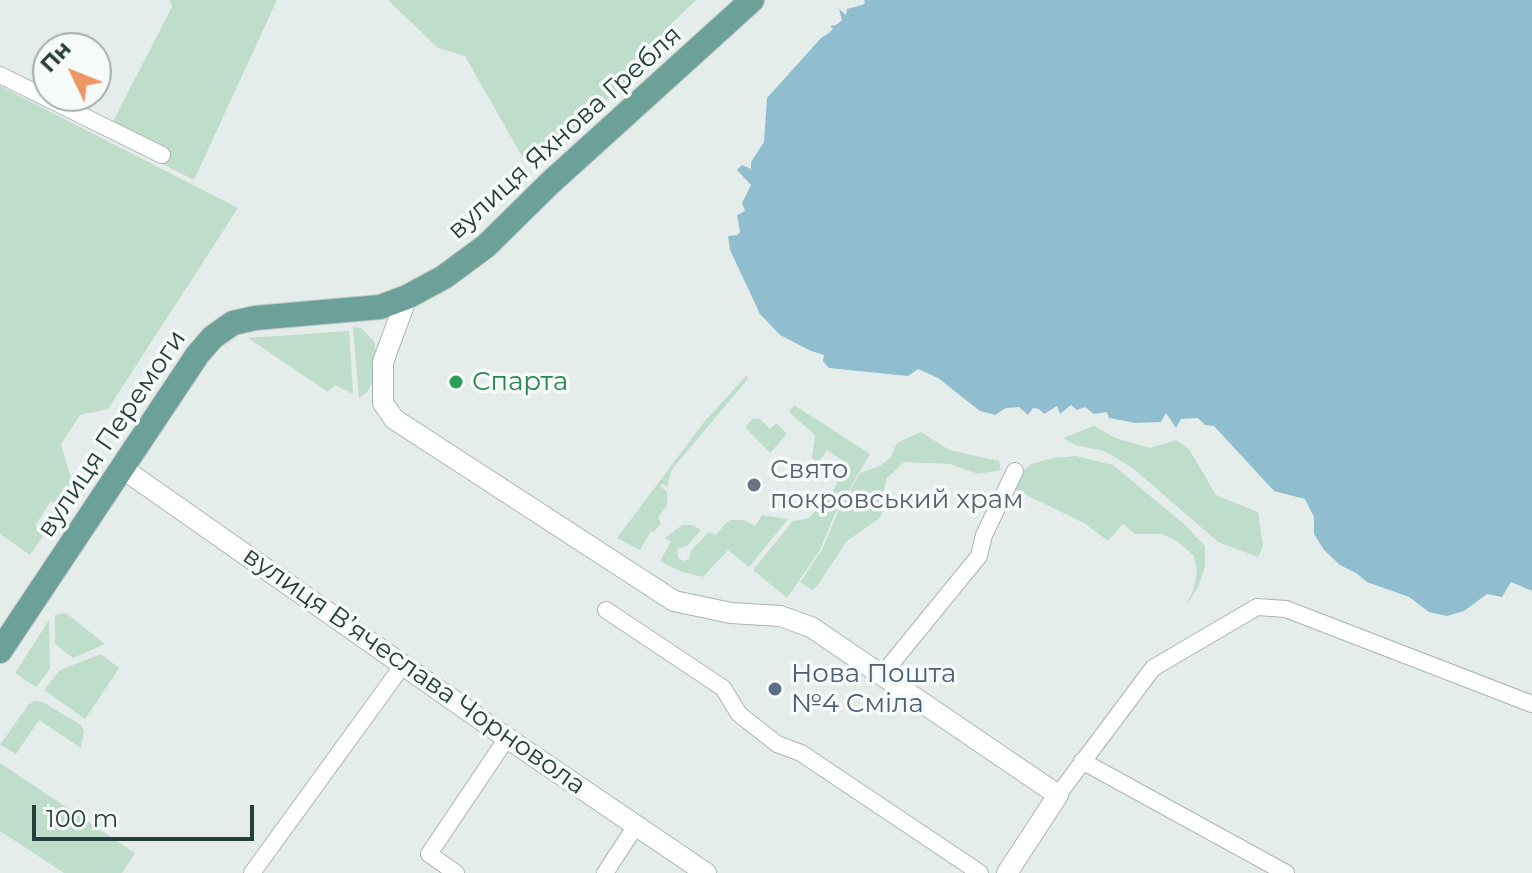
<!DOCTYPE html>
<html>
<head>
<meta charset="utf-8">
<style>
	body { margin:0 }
	#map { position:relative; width:1532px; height:873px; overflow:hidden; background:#e5edeb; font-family:Montserrat,sans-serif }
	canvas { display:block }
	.north { position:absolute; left:32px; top:32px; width:80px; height:80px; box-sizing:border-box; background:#f6faf8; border:2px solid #a2afac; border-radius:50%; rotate:313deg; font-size:22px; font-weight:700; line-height:32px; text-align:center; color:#253f3b }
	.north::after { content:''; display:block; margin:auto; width:28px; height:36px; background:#eb9665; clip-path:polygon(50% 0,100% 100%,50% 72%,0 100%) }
	.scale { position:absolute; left:32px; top:805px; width:222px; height:36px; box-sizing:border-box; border:4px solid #253f3b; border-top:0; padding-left:10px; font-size:24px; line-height:28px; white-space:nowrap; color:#253f3b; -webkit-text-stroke:6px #f6faf8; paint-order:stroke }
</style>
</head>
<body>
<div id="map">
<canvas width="1532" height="873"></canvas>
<div class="north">Пн</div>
<div class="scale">100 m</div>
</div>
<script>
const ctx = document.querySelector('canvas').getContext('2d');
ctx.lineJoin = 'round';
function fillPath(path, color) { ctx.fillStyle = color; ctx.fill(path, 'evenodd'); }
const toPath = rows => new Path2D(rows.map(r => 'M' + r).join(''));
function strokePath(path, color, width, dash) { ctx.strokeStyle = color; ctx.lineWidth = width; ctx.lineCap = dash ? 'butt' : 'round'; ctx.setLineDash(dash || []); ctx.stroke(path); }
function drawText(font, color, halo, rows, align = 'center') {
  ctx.font = font + ' Montserrat,sans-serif'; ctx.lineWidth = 7; ctx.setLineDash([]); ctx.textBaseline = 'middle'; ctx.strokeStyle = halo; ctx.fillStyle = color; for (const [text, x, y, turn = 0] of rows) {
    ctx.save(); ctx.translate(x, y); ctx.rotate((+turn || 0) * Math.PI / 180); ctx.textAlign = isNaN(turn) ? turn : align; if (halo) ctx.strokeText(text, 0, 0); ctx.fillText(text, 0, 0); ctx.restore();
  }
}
fillPath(toPath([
	[170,0,277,0,194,180,106,135,172,7],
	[388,0,696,0,666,29,670,41,551,152,546,155,536,146,523,158,465,56,438,48],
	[0,86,238,208,108,409,80,415,61,444,74,489,62,507,51,501,35,526,45,533,30,555,0,534],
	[353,327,361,328,374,341,377,358,377,372,372,383,367,392,359,398],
	[349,331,353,394,335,385,328,392,248,338],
	[746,376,748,379,672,469,667,487,663,484,660,486,667,492,667,505,658,518,661,523,654,532,651,531,640,550,617,538,704,422],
	[794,405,870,454,834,516,820,550,787,598,753,570,793,521,809,518,832,493,846,463,827,450,818,463,812,458,815,435,789,412],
	[753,418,760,419,770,429,776,423,787,434,770,453,745,427],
	[1094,426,1115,438,1150,448,1176,440,1189,449,1216,495,1258,512,1263,546,1258,557,1218,542,1134,469,1105,451,1075,445,1063,438],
	[921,432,949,450,999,461,1001,470,978,474,950,464,904,462,887,478,883,493,885,506,880,518,847,541,817,586,812,590,800,582,822,550,836,516,860,473,880,466,890,458,897,443],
	[1076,456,1113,465,1185,525,1205,546,1205,567,1198,587,1186,606,1194,588,1197,572,1194,556,1177,541,1162,534,1135,534,1123,524,1108,541,1084,523,1012,488,1019,474,1031,464,1053,458],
	[762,515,788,519,749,567,728,550,703,577,682,572,660,561,671,542,665,538,682,525,693,525,701,530,687,546,677,549,678,558,684,561,689,559,691,551,709,532,716,535,726,523,731,520,744,520,755,526],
	[66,613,105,644,73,658,55,644,55,615],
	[49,620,50,669,36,687,15,673],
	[101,654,119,668,85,719,44,690,60,670],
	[34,701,43,702,81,725,84,731,81,748,39,720,16,754,0,745,28,705],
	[0,763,135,853,122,873,64,873,0,831]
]), '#bfddcb');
fillPath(toPath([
	[864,0,1532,0,1532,591,1511,582,1502,597,1487,594,1464,611,1447,616,1429,612,1409,597,1367,582,1356,573,1340,565,1324,550,1314,534,1314,517,1305,499,1274,491,1214,426,1205,425,1198,418,1181,419,1176,428,1166,413,1161,422,1136,423,1109,418,1107,412,1094,414,1085,407,1077,410,1071,405,1060,414,1057,406,1044,414,1039,409,1033,408,1028,415,1019,407,1006,408,995,415,980,411,938,378,918,369,908,376,829,368,823,361,824,355,811,351,780,335,760,314,730,250,728,236,737,235,740,232,737,215,745,211,742,203,751,185,737,170,742,165,751,169,751,162,764,142,767,98,821,38,829,33,833,29,830,26,836,25,842,20,839,9,846,15,847,9,862,5,865,3]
]), '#90becf');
const minor = toPath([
	[0,75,162,155],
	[606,610,723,688,739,714,777,744,801,753,980,873],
	[882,675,979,556,984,535,1015,471],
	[1082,761,1286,873],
	[1058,795,1153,668,1257,607,1286,609,1532,704],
	[252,873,403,665],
	[456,873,429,854,507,738],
	[605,873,637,824]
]);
const tertiary = toPath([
	[407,297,383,362,383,403,394,419,674,601,731,613,780,616,811,627,1058,795,1007,873],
	[122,468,507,738,706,873]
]);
const primary = toPath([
	[0,651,198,354,213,337,233,323,255,318,380,307,407,297,444,277,486,246,550,183,752,0]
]);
strokePath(minor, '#a8b5b3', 18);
strokePath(tertiary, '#a8b5b3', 22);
strokePath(primary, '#c2c9c8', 26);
strokePath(minor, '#fff', 16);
strokePath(tertiary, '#fff', 20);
strokePath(primary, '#6ca199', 24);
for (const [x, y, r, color] of [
	[456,382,8,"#2e9e5b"],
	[754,485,8,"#6b7280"],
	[775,689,8,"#5c6f8a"]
]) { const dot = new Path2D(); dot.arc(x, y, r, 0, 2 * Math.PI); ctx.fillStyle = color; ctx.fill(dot); strokePath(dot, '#f6faf8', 3); }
drawText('26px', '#253f3b', '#f6faf8', [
	["вулиця Яхнова Гребля",565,133,-42],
	["вулиця Перемоги",112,434,-56],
	["вулиця Вʼячеслава Чорновола",414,671,35]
]);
drawText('26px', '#27864d', '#f6faf8', [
	["Спарта",472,382]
], 'left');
drawText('26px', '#5b616d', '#f6faf8', [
	["Свято",770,470],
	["покровський храм",770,500]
], 'left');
drawText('26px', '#4e5e75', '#f6faf8', [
	["Нова Пошта",791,674],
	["№4 Сміла",791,704]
], 'left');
</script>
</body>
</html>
